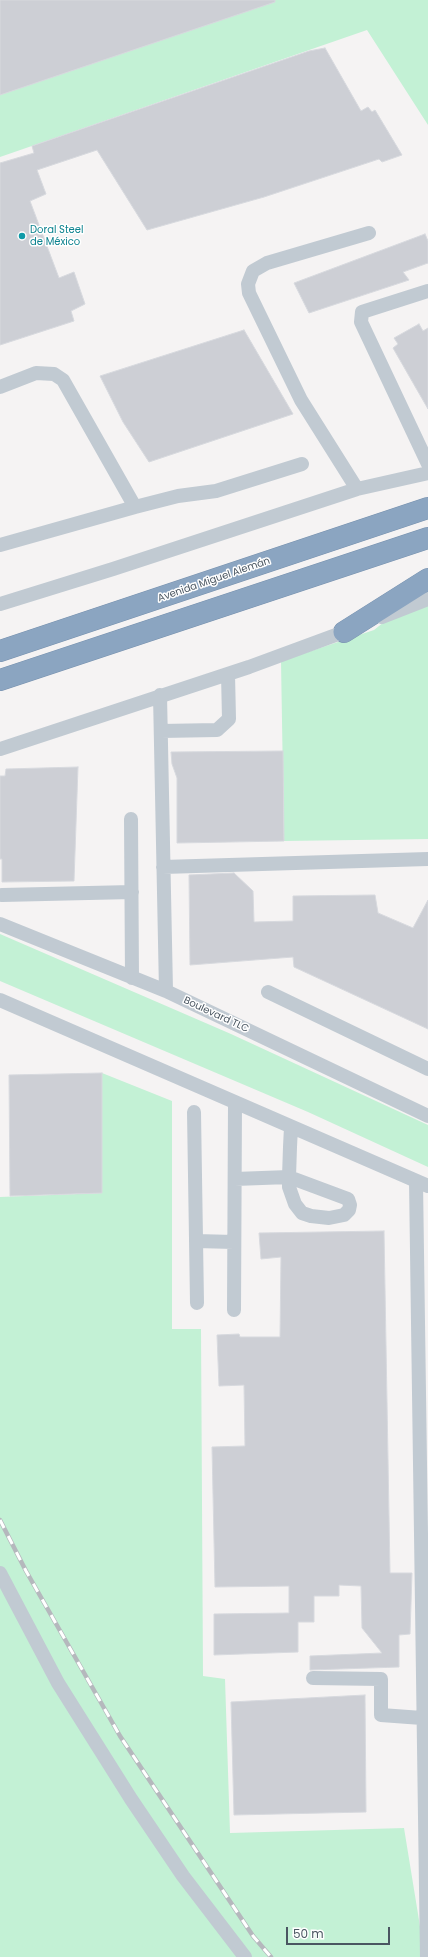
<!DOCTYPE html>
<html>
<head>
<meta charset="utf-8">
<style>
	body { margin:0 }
	#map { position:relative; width:428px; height:1957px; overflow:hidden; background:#f5f3f3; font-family:Poppins,sans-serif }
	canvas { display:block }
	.scale { position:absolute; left:286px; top:1927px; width:104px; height:18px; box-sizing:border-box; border:2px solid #4a5661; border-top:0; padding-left:5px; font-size:12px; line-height:14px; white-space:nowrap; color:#4a5661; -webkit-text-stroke:3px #fff; paint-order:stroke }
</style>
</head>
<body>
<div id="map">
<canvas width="428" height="1957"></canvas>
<div class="scale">50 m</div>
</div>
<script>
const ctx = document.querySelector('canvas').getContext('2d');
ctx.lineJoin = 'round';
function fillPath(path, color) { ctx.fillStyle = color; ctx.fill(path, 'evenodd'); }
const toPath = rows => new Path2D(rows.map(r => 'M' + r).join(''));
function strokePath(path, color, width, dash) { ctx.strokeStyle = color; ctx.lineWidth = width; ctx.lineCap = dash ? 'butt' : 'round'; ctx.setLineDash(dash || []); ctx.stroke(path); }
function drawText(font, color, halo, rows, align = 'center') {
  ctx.font = font + ' Poppins,sans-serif'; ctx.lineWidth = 3; ctx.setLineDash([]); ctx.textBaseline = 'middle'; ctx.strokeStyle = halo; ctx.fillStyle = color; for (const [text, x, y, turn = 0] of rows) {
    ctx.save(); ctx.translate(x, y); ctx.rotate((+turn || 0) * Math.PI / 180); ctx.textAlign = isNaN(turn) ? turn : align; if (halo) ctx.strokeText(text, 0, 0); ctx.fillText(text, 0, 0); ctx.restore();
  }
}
fillPath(toPath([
	[0,0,428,0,428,125,367,30,0,157],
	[428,587,428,839,284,841,281,661,374,630],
	[0,934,231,1034,428,1125,428,1167,308,1112,0,981],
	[102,1073,172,1101,172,1329,201,1329,203,1676,225,1679,230,1833,404,1828,425,1957,0,1957,0,1197,102,1193]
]), '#c3f1d5');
const building = toPath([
	[0,0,275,0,275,2,0,95,0,0],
	[325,48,361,111,368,107,372,112,375,110,402,155,382,162,379,159,264,197,147,230,97,150,37,170,46,194,30,201,59,278,74,272,85,304,71,311,74,321,0,345,0,163,34,153,32,146,309,51,325,48],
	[425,234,428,241,428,263,403,272,409,280,309,313,294,283,425,234],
	[419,324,423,331,428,328,428,409,393,348,398,344,394,338,419,324],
	[244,330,293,414,149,462,123,422,100,376,244,330],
	[283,751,284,841,177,843,177,778,172,764,171,752,283,751],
	[78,767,74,881,2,882,2,859,0,859,0,776,5,776,6,769,78,767],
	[234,873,253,891,254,922,293,921,293,896,375,895,378,913,413,928,428,900,428,1029,294,967,293,957,190,965,189,875,234,873],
	[102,1073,102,1193,10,1196,9,1075,102,1073],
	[384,1231,390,1573,412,1573,410,1634,399,1635,399,1667,310,1670,310,1656,382,1653,362,1628,361,1586,339,1585,339,1596,314,1596,314,1622,298,1622,298,1652,214,1655,214,1614,289,1613,289,1586,215,1587,212,1447,245,1446,244,1385,219,1386,217,1335,239,1334,240,1337,280,1337,281,1257,261,1259,259,1233,384,1231],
	[365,1695,366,1812,234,1815,231,1702,365,1695]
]);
fillPath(building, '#cdcfd5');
strokePath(building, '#d7d9de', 1);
const highway = toPath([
	[344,632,428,579],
	[0,651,428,508],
	[0,680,428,538]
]);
strokePath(highway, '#7690ad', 22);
strokePath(toPath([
	[428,291,362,312,361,322,428,464],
	[0,387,36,373,54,374,63,380,135,507],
	[357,489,301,400,249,293,248,284,253,271,267,263,369,233],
	[0,545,135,507,178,496,216,491,302,464],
	[0,604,113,569,357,489,428,473],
	[382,617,428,599],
	[160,695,166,991],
	[161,731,217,730,229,719,228,674],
	[0,749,249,667,352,629],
	[131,819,132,978],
	[163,867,428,859],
	[2,895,132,892],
	[0,924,166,991,428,1116],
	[268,992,428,1069],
	[0,1000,428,1186],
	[194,1112,197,1303],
	[235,1179,289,1177,348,1199,350,1205,349,1210,344,1215,329,1218,311,1216,302,1213,295,1204,289,1187,289,1177,290,1147,291,1127],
	[416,1181,427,1957],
	[196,1241,234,1242],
	[234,1310,235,1103],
	[0,1573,58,1683,131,1799,183,1876,245,1957],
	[313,1678,381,1679,381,1715,422,1718]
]), '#c1cad2', 14);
strokePath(highway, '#8ba5c1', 21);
const rail = toPath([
	[0,1520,26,1571,120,1736,253,1936,271,1957]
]);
strokePath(rail, '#b5b8bd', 4.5);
strokePath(rail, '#fff', 3, [9]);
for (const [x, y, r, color] of [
	[22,236,4,"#0f9aa8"]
]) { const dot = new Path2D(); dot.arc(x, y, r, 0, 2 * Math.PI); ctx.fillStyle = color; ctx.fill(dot); strokePath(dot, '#fff', 1.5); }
drawText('10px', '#0d838f', '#fff', [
	["Doral Steel",30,230],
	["de México",30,242]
], 'left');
drawText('10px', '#4a5661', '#fff', [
	["Avenida Miguel Alemán",214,580,-19],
	["Boulevard TLC",216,1015,25]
]);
</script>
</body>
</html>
